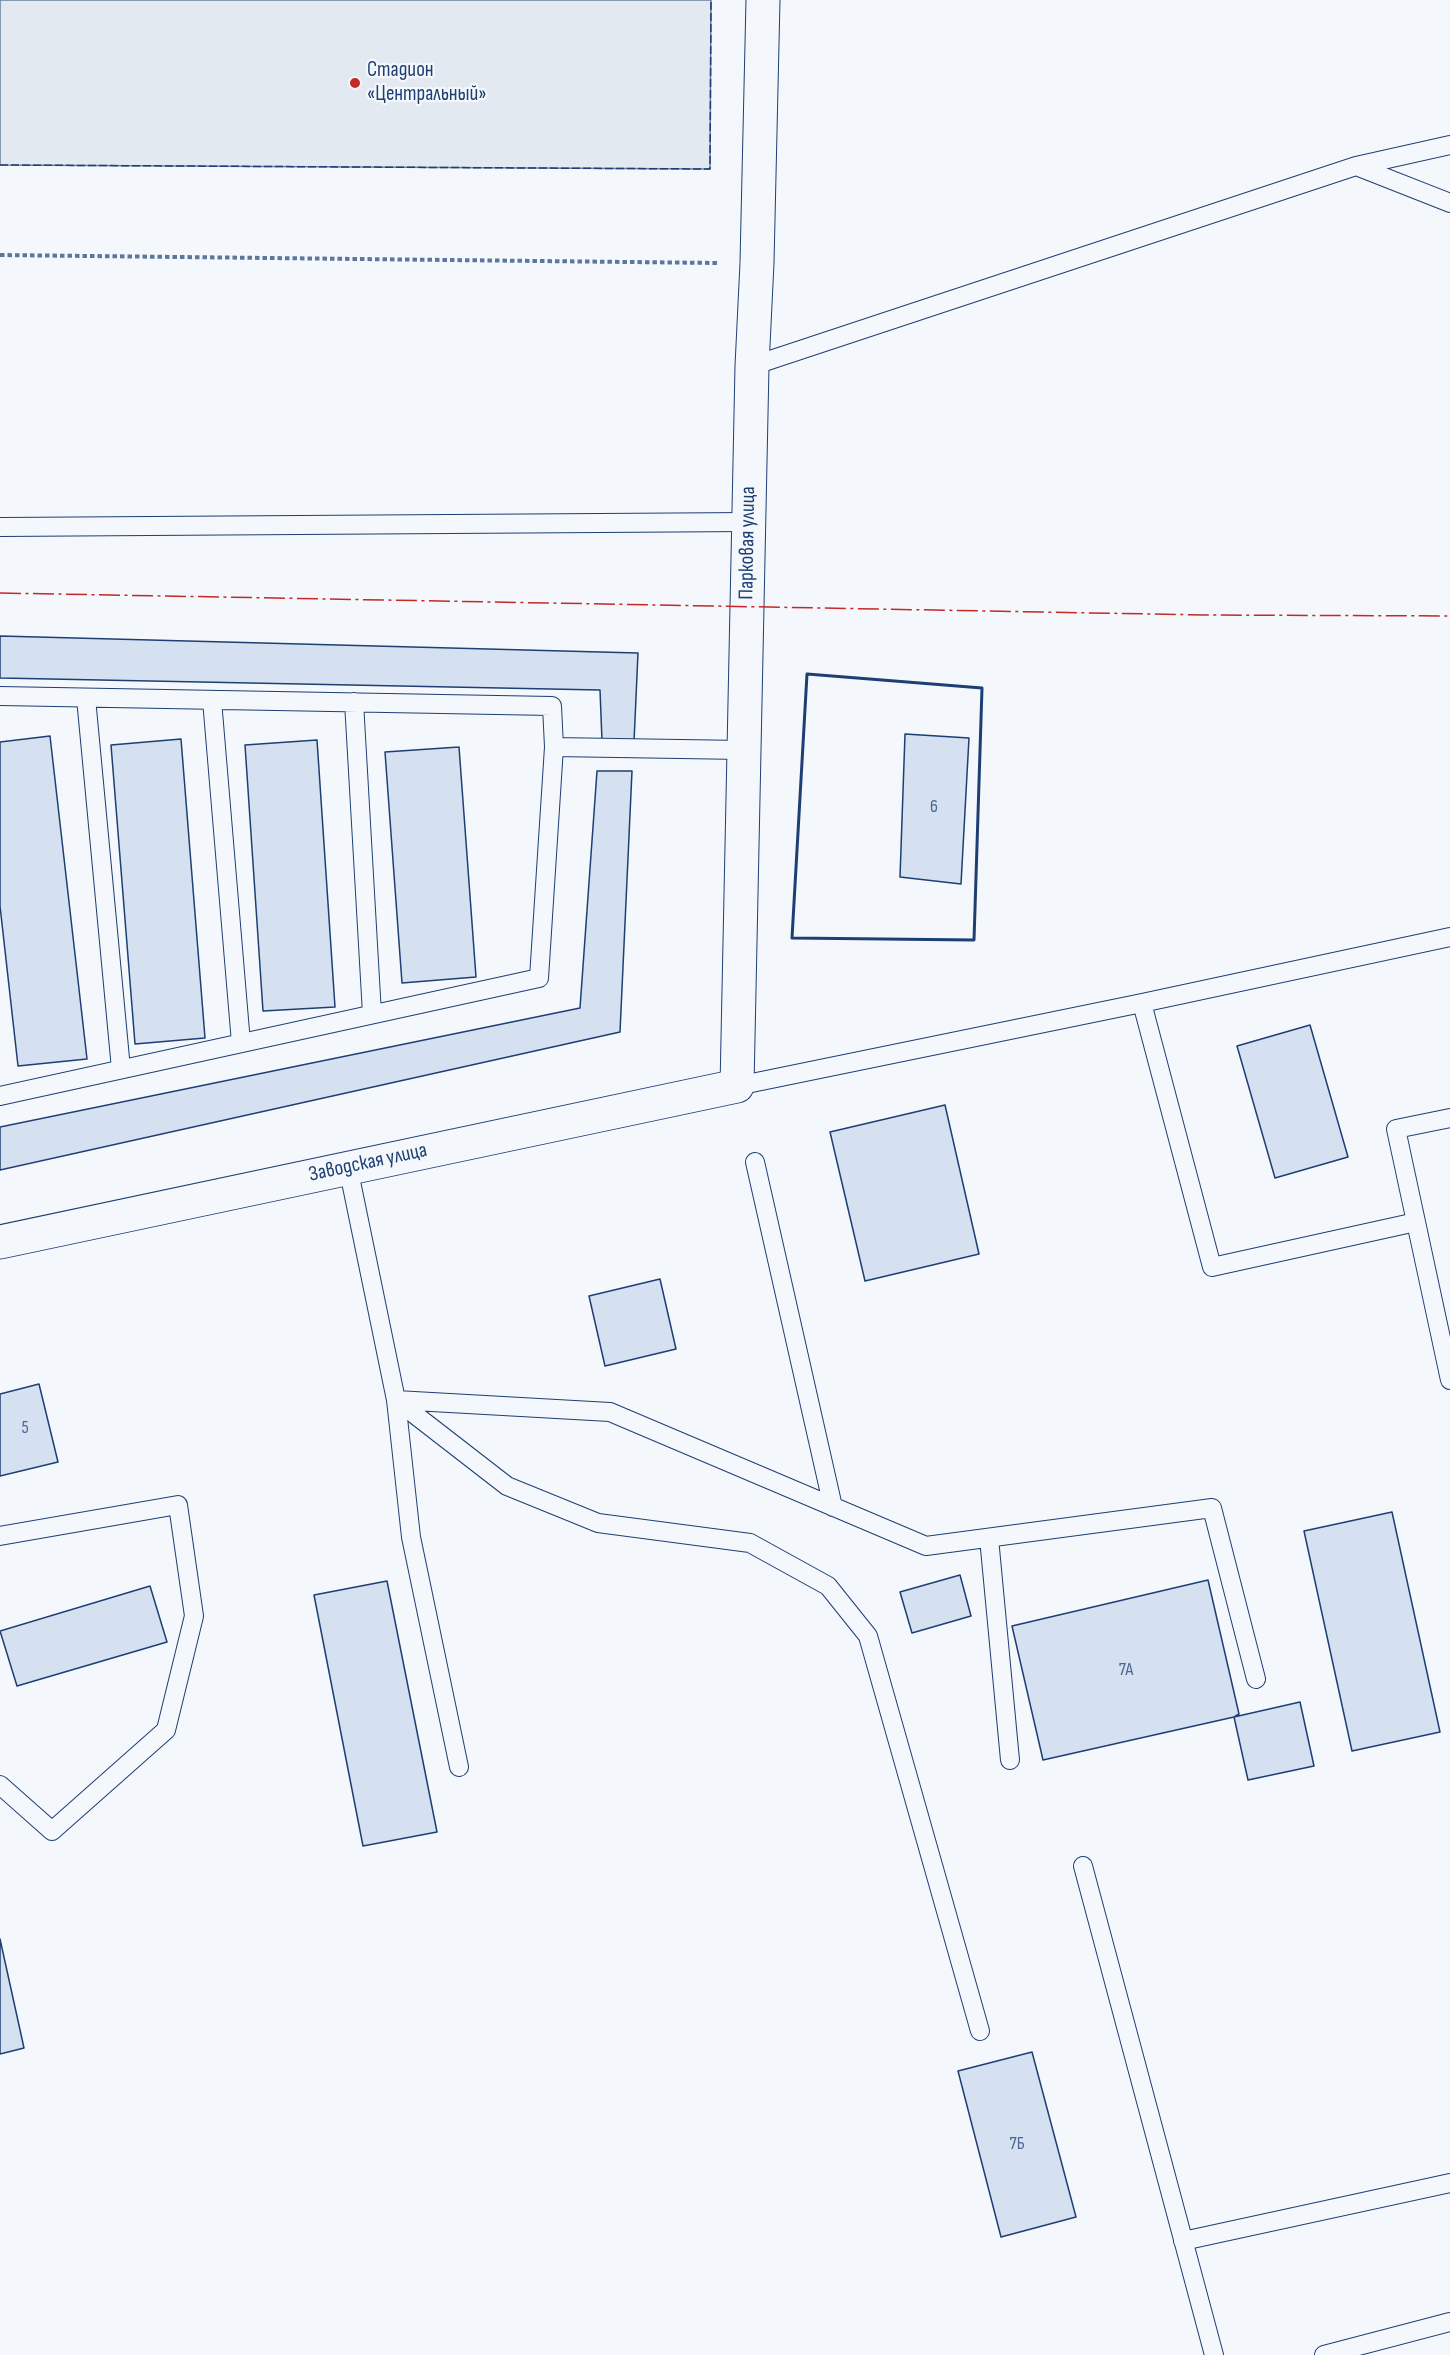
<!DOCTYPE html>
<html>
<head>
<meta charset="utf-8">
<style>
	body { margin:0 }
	canvas { display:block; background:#f4f7fb }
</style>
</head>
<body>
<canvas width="1450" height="2355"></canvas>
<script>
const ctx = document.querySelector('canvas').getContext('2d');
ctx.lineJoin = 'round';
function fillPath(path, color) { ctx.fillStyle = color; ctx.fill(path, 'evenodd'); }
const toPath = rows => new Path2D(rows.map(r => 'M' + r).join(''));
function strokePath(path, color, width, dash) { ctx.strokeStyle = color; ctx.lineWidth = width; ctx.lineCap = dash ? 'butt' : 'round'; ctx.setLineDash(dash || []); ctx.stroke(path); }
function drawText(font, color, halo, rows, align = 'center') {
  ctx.font = font + ' "Sofia Sans Condensed",sans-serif'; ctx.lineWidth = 4.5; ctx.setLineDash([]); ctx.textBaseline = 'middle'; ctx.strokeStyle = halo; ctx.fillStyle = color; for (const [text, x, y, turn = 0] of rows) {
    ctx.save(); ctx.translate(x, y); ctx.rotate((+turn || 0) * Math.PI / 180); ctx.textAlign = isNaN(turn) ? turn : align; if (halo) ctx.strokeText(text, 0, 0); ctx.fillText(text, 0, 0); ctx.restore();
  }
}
const green = toPath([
	[0,0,711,0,710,169,0,165,0,0]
]);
fillPath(green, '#e3e9f0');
strokePath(green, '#687fa3', 1.5);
const building = toPath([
	[0,636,638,653,634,742,602,741,600,690,0,678,0,636],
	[905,734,969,738,961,884,900,877,905,734],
	[50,736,87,1059,18,1066,0,906,0,742,50,736],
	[181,739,205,1038,135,1044,111,745,181,739],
	[317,740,335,1007,263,1011,245,745,317,740],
	[459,747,476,977,402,983,385,752,459,747],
	[597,771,632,771,620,1032,0,1170,0,1127,580,1008,597,771],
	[1310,1025,1348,1157,1275,1178,1237,1046,1310,1025],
	[945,1105,979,1254,865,1281,830,1132,945,1105],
	[660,1279,676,1349,605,1366,589,1296,660,1279],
	[39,1384,58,1462,0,1476,0,1394,39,1384],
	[1392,1512,1440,1732,1352,1751,1304,1531,1392,1512],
	[960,1575,971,1616,912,1633,900,1592,960,1575],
	[1208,1580,1239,1714,1234,1717,1043,1760,1012,1626,1208,1580],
	[387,1581,437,1832,363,1846,314,1595,387,1581],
	[150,1586,167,1642,17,1686,0,1631,150,1586],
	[1300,1702,1314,1766,1248,1780,1234,1717,1300,1702],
	[0,1939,24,2048,0,2054,0,1939],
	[1032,2052,1076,2217,1001,2237,958,2071,1032,2052]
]);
fillPath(building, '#d5e0f0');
strokePath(building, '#1d3f73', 1.5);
const service = toPath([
	[1356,166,1450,203],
	[752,366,1356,166,1450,145],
	[0,527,749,522],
	[0,696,552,706,554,747,743,750],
	[86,698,121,1069],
	[212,700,241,1043],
	[354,702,372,1014],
	[1142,1003,1212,1267,1416,1222],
	[737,1086,1142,1003,1450,937],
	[0,1096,539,978,554,747],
	[1450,1118,1396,1129,1450,1380],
	[755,1162,833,1507],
	[348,1167,396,1400,610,1412,926,1546,1212,1508,1256,1679],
	[0,1536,178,1505,194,1616,166,1730,52,1831,0,1785],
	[989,1538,1010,1760],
	[459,1767,411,1537,396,1400,507,1486,598,1523,750,1543,828,1586,868,1636,980,2031],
	[1083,1866,1214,2355],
	[1183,2241,1450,2183],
	[1324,2355,1450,2322]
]);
const tertiary = toPath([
	[0,1242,737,1086,752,366,757,263,763,0]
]);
strokePath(service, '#1d3f73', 20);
strokePath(tertiary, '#1d3f73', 35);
strokePath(toPath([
	[0,255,719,263]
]), '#5e769c', 4, [4.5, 3]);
strokePath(service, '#f4f7fb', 18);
strokePath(tertiary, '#f4f7fb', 33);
strokePath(toPath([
	[0,165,710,169,711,0]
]), '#1d3f73', 1.5, [8, 3]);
strokePath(toPath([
	[807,674,982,688,974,940,792,938,807,674]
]), '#1d3f73', 3);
strokePath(toPath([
	[0,593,1205,615,1450,616]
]), '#c62828', 1.5, [21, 4.5, 3, 4.5]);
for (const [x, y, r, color] of [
	[355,83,6,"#c62828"]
]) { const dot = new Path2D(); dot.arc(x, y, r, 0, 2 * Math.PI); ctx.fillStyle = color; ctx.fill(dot); strokePath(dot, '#f4f7fb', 2); }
drawText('18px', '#4b6792', null, [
	["6",934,807],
	["5",25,1428],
	["7А",1126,1670],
	["7Б",1017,2144]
]);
drawText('21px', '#1d3f73', '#f4f7fb', [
	["Стадион",367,71],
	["«Центральный»",367,95]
], 'left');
drawText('21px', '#1d3f73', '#f4f7fb', [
	["Парковая улица",748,543,-89],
	["Заводская улица",368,1163,-12]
]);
</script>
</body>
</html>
